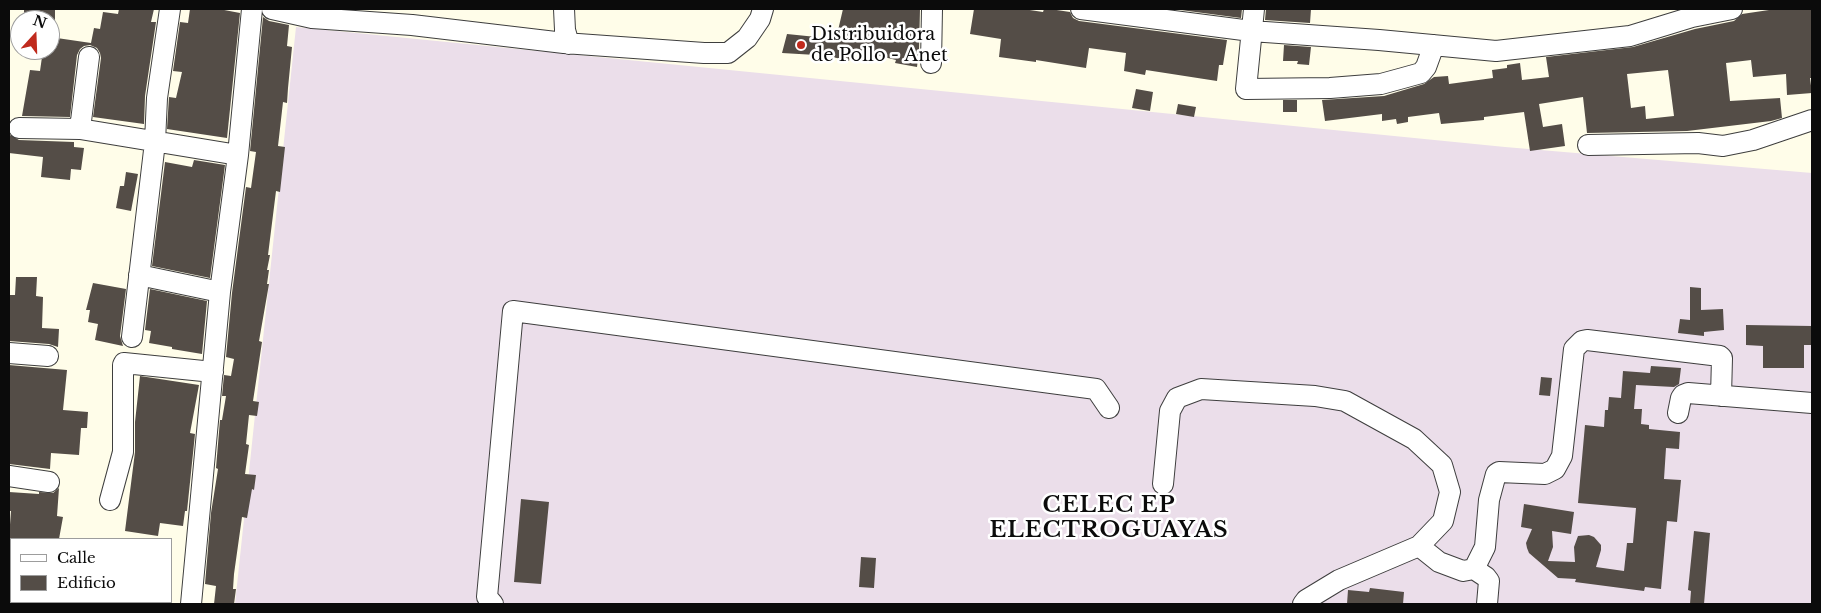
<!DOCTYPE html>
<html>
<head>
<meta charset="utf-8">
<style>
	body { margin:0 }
	#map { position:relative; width:1821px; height:613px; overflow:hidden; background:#fffde9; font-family:"Libre Baskerville",serif }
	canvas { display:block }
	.frame { position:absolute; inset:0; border:10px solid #0b0b0b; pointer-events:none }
	.legend { position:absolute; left:10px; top:538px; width:162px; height:65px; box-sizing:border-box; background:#fff; border:1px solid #9d9d9d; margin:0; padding:6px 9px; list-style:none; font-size:15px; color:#0b0b0b }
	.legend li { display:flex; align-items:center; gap:10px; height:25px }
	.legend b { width:25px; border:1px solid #9d9d9d }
	.north { position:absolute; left:10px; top:10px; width:50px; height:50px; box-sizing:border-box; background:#fff; border:1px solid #9d9d9d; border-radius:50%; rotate:20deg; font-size:14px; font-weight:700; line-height:20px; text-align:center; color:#0b0b0b }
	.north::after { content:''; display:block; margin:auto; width:18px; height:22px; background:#c02a1d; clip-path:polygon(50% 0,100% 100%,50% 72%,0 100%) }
</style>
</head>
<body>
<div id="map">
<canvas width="1821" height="613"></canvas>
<div class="frame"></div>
<ul class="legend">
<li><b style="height:6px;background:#fff"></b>Calle</li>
<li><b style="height:14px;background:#544d47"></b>Edificio</li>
</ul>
<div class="north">N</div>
</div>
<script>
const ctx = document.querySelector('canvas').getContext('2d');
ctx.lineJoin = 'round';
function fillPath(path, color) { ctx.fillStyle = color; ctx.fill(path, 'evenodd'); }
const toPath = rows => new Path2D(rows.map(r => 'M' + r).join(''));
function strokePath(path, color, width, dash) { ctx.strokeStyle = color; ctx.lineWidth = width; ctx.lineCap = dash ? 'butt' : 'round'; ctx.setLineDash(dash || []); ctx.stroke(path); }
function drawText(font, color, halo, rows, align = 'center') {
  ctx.font = font + ' "Libre Baskerville",serif'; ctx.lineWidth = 5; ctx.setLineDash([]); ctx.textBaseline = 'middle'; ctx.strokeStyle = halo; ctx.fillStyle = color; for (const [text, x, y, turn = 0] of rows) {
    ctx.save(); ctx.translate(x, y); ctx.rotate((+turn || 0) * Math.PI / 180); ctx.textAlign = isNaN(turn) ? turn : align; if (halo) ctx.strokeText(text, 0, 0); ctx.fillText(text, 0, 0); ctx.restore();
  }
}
fillPath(toPath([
	[296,27,1505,147,1812,173,1812,604,235,604]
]), '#ebdeea');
fillPath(toPath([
	[24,9,55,9,55,20,24,20],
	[119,9,154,9,151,22,156,22,145,96,144,124,93,117,101,58,100,53,97,48,90,45,84,46,80,49,77,55,70,117,22,116,30,70,40,71,43,50,50,50,50,37,91,43,94,28,100,29,103,12,118,14],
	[190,9,219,9,240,13,227,138,167,129,169,97,176,98,182,72,173,71,180,22,188,23],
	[843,9,920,9,919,50,917,67,895,63,896,60,852,49,849,61,816,53,816,55,782,53,787,34,836,39],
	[974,9,1023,9,1043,12,1044,9,1050,9,1070,12,1073,18,1079,21,1227,40,1223,65,1219,65,1217,81,1146,70,1145,75,1124,71,1126,53,1089,48,1086,68,1036,60,1036,62,999,57,1001,39,970,34],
	[1173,9,1242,9,1241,18],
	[1266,9,1311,9,1310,23,1265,20],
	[1769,9,1812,9,1812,78,1810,78,1812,93,1787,95,1786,74,1753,77,1751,60,1726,63,1730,101,1780,98,1782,118,1771,121,1687,131,1587,133,1583,97,1539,104,1543,127,1562,124,1565,146,1530,151,1524,112,1484,117,1484,120,1441,124,1439,113,1408,117,1408,122,1397,124,1396,119,1382,121,1382,114,1325,121,1322,100,1384,96,1424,84,1434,77,1448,76,1449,84,1493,78,1492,70,1507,68,1507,65,1520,63,1522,80,1549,77,1546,57,1633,47,1695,29,1734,21,1742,14,1769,10],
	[1668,70,1674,116,1646,119,1645,106,1631,108,1627,74],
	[263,17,269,21,289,25,287,46,292,47,288,88,287,103,283,102,278,146,285,147,280,192,276,191,268,255,270,255,267,270,269,270,267,284,269,284,259,341,262,342,253,401,259,402,257,416,249,415,246,444,249,445,245,474,256,475,254,490,252,489,247,518,242,517,234,574,233,589,236,589,234,604,214,604,216,586,205,584,211,513,218,469,216,468,220,420,222,420,226,396,222,396,224,375,231,376,234,359,226,357,232,293,246,187,251,188,256,152,250,151],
	[1284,45,1311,47,1309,65,1297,64,1298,61,1283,61],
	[1136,89,1153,92,1150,111,1132,108],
	[1283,100,1297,100,1297,112,1283,112],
	[1178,104,1196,107,1194,117,1176,114],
	[10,135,19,140,74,142,74,147,84,148,81,170,71,169,70,180,41,177,43,157,9,153],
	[194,160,225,165,210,278,152,266,165,162,192,167],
	[126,172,138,174,131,211,116,208,120,186,124,186],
	[16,277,37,277,36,296,43,297,42,328,59,329,58,347,49,344,9,341,9,295,15,295],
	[93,283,126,289,120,336,123,346,95,340,98,324,88,322,90,310,86,310],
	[1690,287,1701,288,1701,310,1723,309,1724,330,1704,332,1704,336,1678,333,1680,319,1690,320],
	[150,289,207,301,202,354,172,349,172,347,149,343,151,331,145,330],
	[1746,325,1812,326,1812,345,1804,345,1804,368,1763,368,1763,346,1746,345],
	[9,365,67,370,63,410,88,412,87,428,81,428,79,455,51,453,50,469,9,464],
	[1651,366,1681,368,1679,384,1674,387,1636,385,1634,409,1642,409,1641,424,1649,425,1649,429,1680,432,1679,449,1666,448,1664,479,1681,480,1677,522,1667,521,1661,589,1645,587,1644,591,1575,582,1576,579,1558,578,1529,553,1527,548,1526,543,1532,529,1521,527,1524,504,1574,512,1571,534,1552,531,1553,547,1548,561,1575,562,1574,547,1578,536,1589,535,1594,537,1601,545,1601,550,1596,567,1624,571,1627,543,1633,543,1636,508,1578,503,1585,425,1604,427,1605,410,1608,410,1609,397,1621,398,1623,371,1650,373],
	[140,376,199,385,190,433,195,434,187,511,185,511,183,526,160,523,158,536,125,531,135,452,135,422],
	[1541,377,1552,378,1550,396,1539,395],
	[59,488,57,516,63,517,59,539,11,539,9,538,11,511,9,511,9,492,39,494,39,492,53,493],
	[521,499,549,502,541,584,514,582],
	[1694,531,1710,533,1704,604,1690,604,1691,591,1688,590],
	[861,557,876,558,874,588,859,587],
	[1370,588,1404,592,1403,604,1347,604,1348,590,1369,592]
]), '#544d47');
const minor = toPath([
	[272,9,312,18,412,25,564,43,704,53,728,53,747,38,760,19,763,9],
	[564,9,565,30,569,44],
	[1081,9,1251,31,1379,40,1496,51,1630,36,1692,17,1732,9],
	[1254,9,1246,89,1330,88,1381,84,1403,78,1421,73,1426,67,1434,45],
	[931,63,932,9],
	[19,128,80,129,238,155],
	[80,129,89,57],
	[1588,145,1698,143,1723,146,1753,140,1812,120],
	[139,275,220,292],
	[132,337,155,142,157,98,170,9],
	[9,353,48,356],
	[1678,413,1681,398,1683,395,1688,393,1812,403],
	[9,476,49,482],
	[1163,484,1170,411,1177,398,1201,389,1315,396,1345,401,1414,439,1442,465,1450,492,1443,521,1419,546,1339,580,1306,600,1303,604],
	[110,500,123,452,123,365,124,363,213,372],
	[1419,546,1439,562,1463,571,1474,569,1485,547,1489,500,1496,474,1499,472,1545,474,1555,469,1562,456,1574,349,1582,341,1587,340,1720,356,1722,358,1721,396],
	[1474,569,1486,577,1489,581,1487,604],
	[191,604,220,292,238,155,252,9],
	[493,604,487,597,513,311,1096,389,1109,408]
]);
strokePath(minor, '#3e3e3e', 22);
strokePath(minor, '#fff', 20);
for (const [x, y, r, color] of [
	[801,45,5,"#c02a1d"]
]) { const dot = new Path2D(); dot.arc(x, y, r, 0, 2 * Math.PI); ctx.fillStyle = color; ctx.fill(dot); strokePath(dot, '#fff', 2); }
drawText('18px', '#0b0b0b', '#fff', [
	["Distribuidora",811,35],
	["de Pollo - Anet",811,56]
], 'left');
ctx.letterSpacing = '1px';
drawText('bold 22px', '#0b0b0b', '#fff', [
	["CELEC EP",1109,506],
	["ELECTROGUAYAS",1109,531]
]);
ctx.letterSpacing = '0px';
</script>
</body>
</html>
